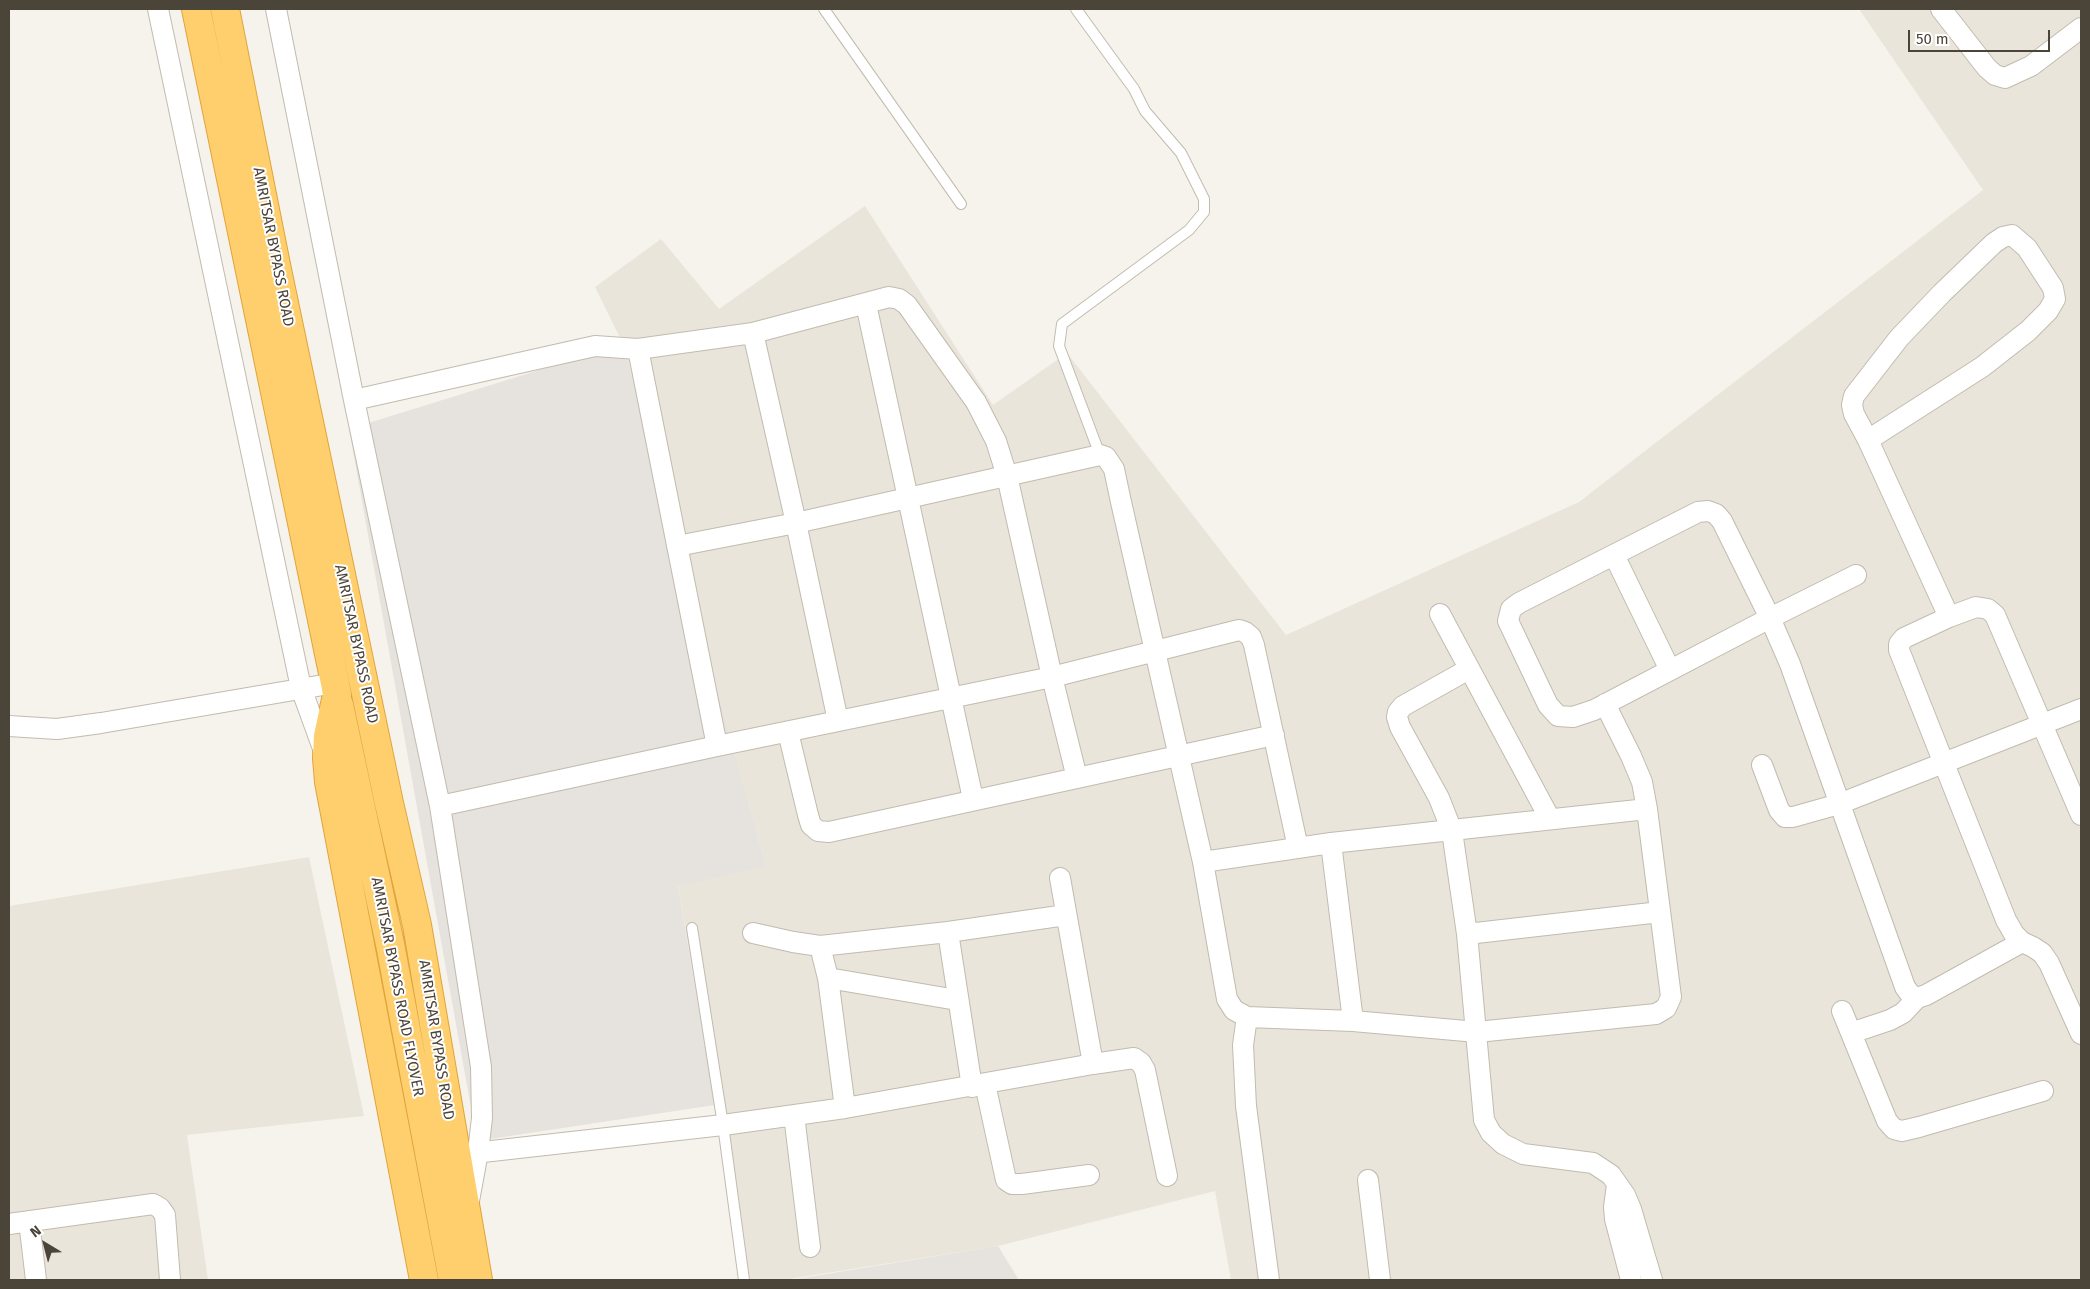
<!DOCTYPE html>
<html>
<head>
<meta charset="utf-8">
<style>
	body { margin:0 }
	#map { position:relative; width:2090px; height:1289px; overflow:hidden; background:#f6f3ec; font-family:"Fira Sans",sans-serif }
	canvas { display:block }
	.frame { position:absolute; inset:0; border:10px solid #4b4439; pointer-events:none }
	.north { position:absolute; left:20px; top:1219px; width:50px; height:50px; -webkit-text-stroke:4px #fff; paint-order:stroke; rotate:323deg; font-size:14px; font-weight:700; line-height:20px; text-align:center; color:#4b4439 }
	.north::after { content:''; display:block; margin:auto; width:18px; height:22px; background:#4b4439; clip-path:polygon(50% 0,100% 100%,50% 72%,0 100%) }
	.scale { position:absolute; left:1908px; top:30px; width:142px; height:22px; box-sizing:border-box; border:2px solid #4b4439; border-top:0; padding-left:6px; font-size:15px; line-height:18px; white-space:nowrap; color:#4b4439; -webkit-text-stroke:4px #fff; paint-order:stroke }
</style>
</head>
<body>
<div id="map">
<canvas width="2090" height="1289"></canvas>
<div class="frame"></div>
<div class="north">N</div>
<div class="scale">50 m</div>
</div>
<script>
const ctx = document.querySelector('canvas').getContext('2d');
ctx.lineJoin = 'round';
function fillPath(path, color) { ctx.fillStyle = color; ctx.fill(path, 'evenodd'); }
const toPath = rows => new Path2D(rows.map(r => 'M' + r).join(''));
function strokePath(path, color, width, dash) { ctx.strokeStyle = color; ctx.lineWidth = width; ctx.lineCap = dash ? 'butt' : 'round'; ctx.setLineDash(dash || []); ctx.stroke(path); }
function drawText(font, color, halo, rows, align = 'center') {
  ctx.font = font + ' "Fira Sans",sans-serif'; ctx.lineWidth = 4; ctx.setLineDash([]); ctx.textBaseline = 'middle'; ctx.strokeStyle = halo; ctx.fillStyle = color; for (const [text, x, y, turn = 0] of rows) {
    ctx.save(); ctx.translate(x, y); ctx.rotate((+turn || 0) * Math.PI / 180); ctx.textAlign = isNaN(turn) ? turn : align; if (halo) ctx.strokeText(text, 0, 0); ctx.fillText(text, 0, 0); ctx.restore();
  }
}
fillPath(toPath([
	[1859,9,2081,9,2081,1280,1231,1280,1215,1191,998,1246,783,1280,745,1280,678,885,766,866,623,344,595,287,661,239,719,309,865,206,993,405,1067,353,1286,635,1579,502,1983,190],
	[309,857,364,1116,187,1135,208,1280,9,1280,9,906]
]), '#eae5da');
fillPath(toPath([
	[623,344,766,866,678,886,715,1105,477,1141,349,429],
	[998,1246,1019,1280,790,1280]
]), '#e6e2dd');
const lane = toPath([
	[824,9,961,204],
	[1076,9,1134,89,1145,111,1181,153,1204,199,1204,212,1189,230,1062,324,1059,346,1100,455],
	[692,928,723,1125,744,1280]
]);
const street = toPath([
	[158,9,301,688,325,754],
	[276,9,354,400,440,806,481,1067,482,1118,478,1152,469,1201],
	[1941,9,1987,68,1995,75,2005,78,2031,66,2081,28],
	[866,304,973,799],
	[753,333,796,523,838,721],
	[638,349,717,746],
	[354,400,595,346,638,349,753,333,889,297,899,299,907,305,976,402,996,441,1007,476,1052,677,1077,778,829,832,818,831,811,825,808,815,788,732],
	[1868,440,1854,414,1852,405,1854,396,1899,338,1942,293,1994,243,2003,237,2012,235,2027,248,2053,288,2055,299,2048,311,2028,331,1982,367,1868,440,1949,617,1976,607,1988,609,1995,615,2081,815],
	[677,546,796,523,1100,455,1106,457,1114,469,1121,502,1203,862],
	[1614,555,1670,670],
	[1856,575,1770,618,1594,710,1573,717,1558,716,1548,705,1508,621,1511,609,1519,603,1698,512,1708,511,1716,514,1722,521,1770,618,1790,664,1905,987,1910,994,1917,998,1926,995,2022,942,2033,947,2042,953,2049,963,2081,1034],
	[1440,614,1550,819],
	[1949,617,1904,638,1899,644,1899,650,2006,920,2014,934,2022,942],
	[1469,669,1403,706,1398,712,1397,717,1400,727,1439,798,1452,831,1467,934,1484,1120,1491,1133,1503,1144,1523,1154,1593,1163,1611,1175,1625,1195,1631,1209,1652,1280],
	[1605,704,1631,756,1642,782,1647,809,1671,997,1666,1008,1656,1014,1477,1032,1353,1021,1247,1017,1234,1010,1227,999,1203,862,1331,843,1647,809],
	[9,726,57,729,101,723,335,683],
	[1762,765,1779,810,1785,817,1793,817,1839,804,2081,709],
	[1077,778,1274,735],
	[440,806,717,746,1052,677,1239,630,1245,632,1251,637,1254,645,1298,848],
	[1331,843,1353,1021],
	[1060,878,1093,1064],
	[948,932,972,1087],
	[753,933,793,942,820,946,948,932,1066,915],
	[1467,934,1660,912],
	[820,946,828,978,845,1108],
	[828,978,957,1000],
	[1842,1011,1887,1121,1894,1129,1902,1131,1919,1127,2043,1091],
	[1247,1017,1243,1045,1246,1106,1269,1280],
	[1851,1033,1890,1020,1903,1013,1917,998],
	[985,1084,1006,1180,1012,1184,1022,1184,1089,1175],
	[794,1115,810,1247],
	[465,1154,723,1125,845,1108,1093,1064,1134,1058,1141,1063,1145,1070,1167,1176],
	[1368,1180,1380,1280],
	[1617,1185,1614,1207,1615,1219,1631,1280],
	[29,1221,36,1280],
	[9,1224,153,1204,160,1208,165,1215,170,1280]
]);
const highway = toPath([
	[196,9,335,683,337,695,328,736,327,758,329,782,424,1280],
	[225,9,276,265,389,803,417,925,478,1280],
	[339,705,390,944,453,1280]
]);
strokePath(lane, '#c2bbae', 12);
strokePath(street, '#c2bbae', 22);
strokePath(highway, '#e0a43c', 30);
strokePath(lane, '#fff', 10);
strokePath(street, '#fff', 20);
strokePath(highway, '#ffcf6e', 28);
drawText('15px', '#4b4439', '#fff', [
	["AMRITSAR BYPASS ROAD",273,247,79],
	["AMRITSAR BYPASS ROAD",356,644,78],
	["AMRITSAR BYPASS ROAD FLYOVER",397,987,79],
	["AMRITSAR BYPASS ROAD",436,1040,81]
]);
</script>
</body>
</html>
